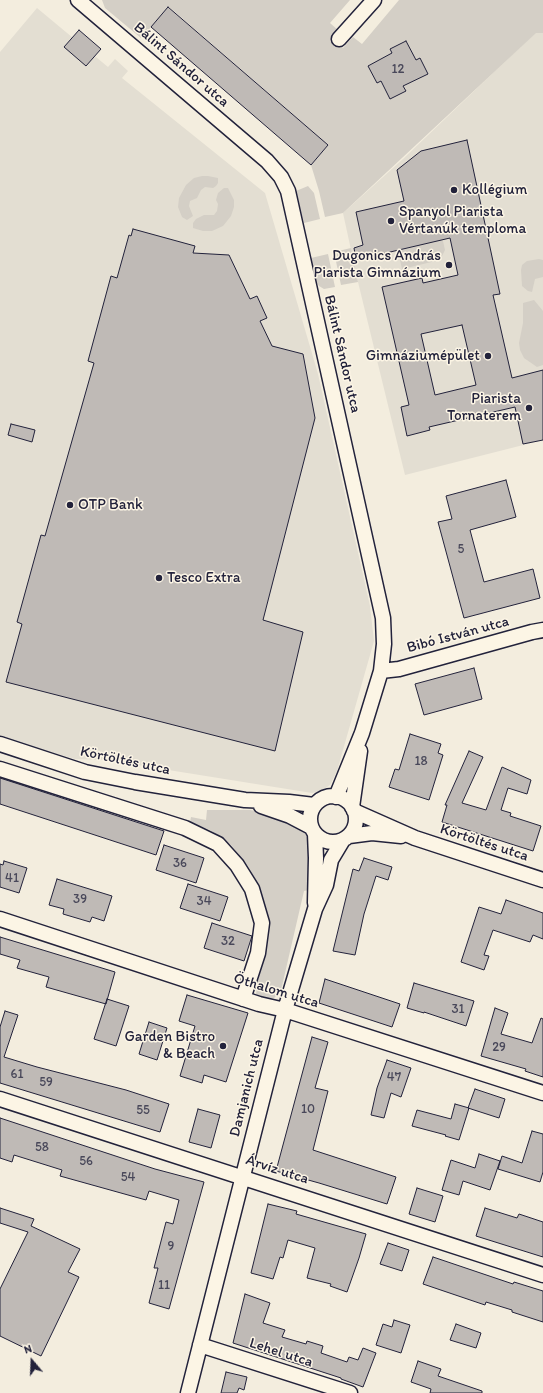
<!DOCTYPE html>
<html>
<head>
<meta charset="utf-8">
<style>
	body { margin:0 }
	#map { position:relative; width:543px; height:1393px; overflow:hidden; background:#f3edde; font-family:Itim,sans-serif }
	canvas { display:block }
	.north { position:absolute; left:12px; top:1341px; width:40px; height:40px; -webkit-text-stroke:3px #fcf5e5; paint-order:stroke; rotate:341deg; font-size:11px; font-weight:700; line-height:16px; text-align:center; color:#22223b }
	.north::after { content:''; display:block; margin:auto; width:14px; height:18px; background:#22223b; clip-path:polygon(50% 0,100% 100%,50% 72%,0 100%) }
</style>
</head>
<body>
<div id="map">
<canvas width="543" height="1393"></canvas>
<div class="north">N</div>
</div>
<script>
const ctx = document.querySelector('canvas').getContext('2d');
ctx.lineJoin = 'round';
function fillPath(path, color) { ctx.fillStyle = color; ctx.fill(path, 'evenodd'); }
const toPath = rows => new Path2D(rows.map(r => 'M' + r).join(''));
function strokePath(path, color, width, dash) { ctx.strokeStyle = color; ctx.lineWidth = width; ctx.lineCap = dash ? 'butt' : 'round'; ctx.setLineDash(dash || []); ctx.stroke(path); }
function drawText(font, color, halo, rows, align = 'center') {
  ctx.font = font + ' Itim,sans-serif'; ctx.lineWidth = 3; ctx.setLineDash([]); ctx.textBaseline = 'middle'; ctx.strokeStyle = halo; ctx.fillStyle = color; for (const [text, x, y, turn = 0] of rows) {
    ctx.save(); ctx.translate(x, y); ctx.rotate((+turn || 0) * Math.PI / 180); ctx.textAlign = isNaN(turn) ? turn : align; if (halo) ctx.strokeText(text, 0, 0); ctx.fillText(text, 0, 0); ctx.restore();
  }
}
fillPath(toPath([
	[37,8,108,67,115,59,128,71,122,78,265,193,318,374,370,606,374,641,337,771,330,785,321,791,312,793,106,760,75,759,16,742,0,736,0,52],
	[536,32,543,33,543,440,405,475,358,282,343,213,403,159]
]), '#e3ded2');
fillPath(toPath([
	[102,0,350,0,330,23,339,31,333,38,343,48,353,37,362,44,399,0,543,0,543,33,536,33,343,213,325,217,319,191,311,165,328,145,169,7,141,38,105,8],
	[202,176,208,176,218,178,218,183,216,186,213,188,205,187,201,190,197,198,190,201,189,206,193,216,187,220,182,217,178,207,179,198,186,185,194,178],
	[308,186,314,193,320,219,304,223,296,191],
	[224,188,228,188,234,200,234,207,231,216,223,226,212,231,203,231,193,228,193,223,196,219,204,215,214,215,217,211,218,204,216,200,218,193],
	[437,235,443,241,445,250,440,260,402,269,398,251,429,243,427,237],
	[351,248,358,282,341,285,334,252],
	[328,254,335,287,324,289,319,286,315,280,311,258],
	[539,259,543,260,543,277,535,279,532,292,528,291,522,286,521,270,522,265,527,261],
	[534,300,543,311,543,365,537,367,524,358,520,350,519,343,523,323,523,303],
	[207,810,250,810,278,815,301,828,310,841,309,890,304,891,282,986,280,992,274,998,264,1000,256,994,258,980,262,965,267,937,267,915,260,888,248,866,231,845,210,830,190,822,191,817,206,820]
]), '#d4cfc6');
const building = toPath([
	[168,7,328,145,311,165,151,27,168,7],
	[79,30,101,49,86,66,64,47,79,30],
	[406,41,416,60,420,58,428,74,403,86,406,91,390,99,381,81,377,83,368,66,392,53,390,49,406,41],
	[467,140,500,294,493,295,512,378,543,370,543,440,523,444,515,407,429,427,430,430,407,436,401,407,409,405,382,287,422,278,423,283,458,275,450,238,356,260,354,248,363,245,356,212,404,201,397,170,421,151,467,140],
	[462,325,476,385,435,395,421,334,462,325],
	[133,229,195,246,193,253,229,255,250,299,257,296,267,318,260,321,272,346,303,354,315,418,263,620,303,632,275,751,6,682,22,624,17,622,41,535,45,536,94,363,88,361,111,276,117,278,129,235,131,236,133,229],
	[11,424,35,430,32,442,8,435,11,424],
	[506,480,516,517,470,530,484,582,533,569,540,598,464,618,438,522,452,519,446,496,506,480],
	[474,668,482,699,424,715,415,684,474,668],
	[410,734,441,744,438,753,443,755,429,800,389,787,395,769,399,770,410,734],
	[469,751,483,757,462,803,486,810,502,767,531,780,527,794,508,788,501,810,511,813,510,816,541,826,533,851,442,822,447,805,445,805,469,751],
	[0,778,164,831,156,855,0,804,0,778],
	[164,845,204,858,196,883,156,870,164,845],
	[364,858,392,867,388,880,376,876,364,914,355,955,333,951,353,869,359,871,364,858],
	[4,861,27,868,19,893,0,887,0,864,3,865,4,861],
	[57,879,112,896,104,921,92,917,90,922,63,914,64,909,49,905,57,879],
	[188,884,228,897,220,921,180,908,188,884],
	[506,900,543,913,543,939,533,935,530,942,493,930,484,955,489,956,484,970,461,962,479,907,501,914,506,900],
	[212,923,252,936,244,961,204,948,212,923],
	[0,937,115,972,106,1004,46,987,49,977,17,968,20,960,0,954,0,937],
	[325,979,400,1004,392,1027,319,1003,325,979],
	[414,983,474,1001,466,1026,424,1012,424,1013,407,1008,414,983],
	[187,995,248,1013,226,1082,204,1075,202,1083,180,1076,195,1026,179,1021,187,995],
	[107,999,129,1006,116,1046,94,1039,107,999],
	[495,1008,508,1013,501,1034,532,1043,541,1018,543,1019,543,1077,525,1071,526,1069,481,1056,495,1008],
	[5,1011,18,1015,4,1057,37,1067,126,1090,169,1104,160,1132,0,1083,0,1027,5,1011],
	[149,1022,167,1028,157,1060,139,1054,149,1022],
	[312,1037,328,1042,315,1088,328,1091,313,1150,396,1177,387,1204,319,1183,276,1171,312,1037],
	[387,1060,411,1068,401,1097,391,1093,384,1118,371,1115,377,1088,387,1060],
	[475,1089,505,1099,499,1118,468,1108,475,1089],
	[455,1104,469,1108,459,1140,445,1136,446,1135,412,1126,417,1110,451,1119,455,1104],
	[198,1109,220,1115,211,1148,189,1142,198,1109],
	[0,1118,155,1169,204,1182,169,1309,149,1303,158,1268,154,1268,166,1222,173,1224,179,1200,149,1191,146,1200,60,1176,62,1170,14,1155,12,1162,0,1158,0,1118],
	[532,1131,543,1134,543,1172,540,1182,498,1169,502,1156,522,1163,532,1131],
	[479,1154,500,1161,490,1190,463,1181,459,1195,442,1190,451,1160,475,1168,479,1154],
	[417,1188,443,1196,435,1222,409,1214,417,1188],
	[268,1204,297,1211,296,1214,366,1234,359,1258,347,1292,330,1286,331,1284,307,1278,315,1248,288,1240,283,1258,280,1257,273,1279,251,1273,268,1204],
	[0,1208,34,1219,31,1226,80,1249,68,1272,79,1277,41,1356,0,1336,0,1289,28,1232,0,1223,0,1208],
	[485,1208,517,1218,519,1214,543,1222,543,1257,476,1236,485,1208],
	[388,1243,409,1250,402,1271,380,1264,388,1243],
	[433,1257,513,1284,514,1282,543,1291,543,1322,512,1312,512,1310,486,1302,485,1305,423,1284,433,1257],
	[245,1294,270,1303,263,1323,285,1330,282,1337,306,1344,307,1341,323,1346,321,1353,347,1362,349,1357,358,1360,363,1348,376,1353,363,1387,341,1379,341,1378,233,1343,245,1294],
	[394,1320,410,1325,401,1353,376,1345,383,1324,392,1327,394,1320],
	[456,1324,481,1333,476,1348,450,1340,456,1324],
	[418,1361,441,1369,438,1376,482,1391,482,1393,430,1393,431,1389,411,1382,418,1361],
	[226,1372,247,1377,244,1390,239,1388,237,1393,221,1393,226,1372]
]);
fillPath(building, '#bfbab6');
strokePath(building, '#22223b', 1);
const street = toPath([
	[78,0,267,161,281,177,288,191,383,618,384,644,381,671,362,733,336,797],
	[339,39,374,0],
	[381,671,399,669,532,632,543,630],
	[0,744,85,772,135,782,245,800,289,802,314,805],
	[0,769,185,828,218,844,237,865,252,889,262,923,258,953,243,999],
	'310 819a23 23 0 1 1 46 0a23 23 0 1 1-46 0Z',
	[261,806,290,816,311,827],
	[352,807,360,751],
	[354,811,415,838,543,880],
	[315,834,316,858,315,903],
	[349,836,372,833,401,836],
	[0,919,259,1004,285,1010,543,1093],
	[0,1099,543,1275],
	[200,1345,350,1393],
	[188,1393,285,1010,315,909,326,885,331,860,343,840]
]);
strokePath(street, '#22223b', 17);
strokePath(street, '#fcf5e5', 14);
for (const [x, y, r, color] of [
	[454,190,4,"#22223b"],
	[391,221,4,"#22223b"],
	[449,265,4,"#22223b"],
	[488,356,4,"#22223b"],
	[529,408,4,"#22223b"],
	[70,505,4,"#22223b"],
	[159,578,4,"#22223b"],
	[223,1046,4,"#22223b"]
]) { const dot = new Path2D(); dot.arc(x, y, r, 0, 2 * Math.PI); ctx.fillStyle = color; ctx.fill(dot); strokePath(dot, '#fcf5e5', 1.5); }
drawText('13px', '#49485a', null, [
	["12",398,70],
	["5",461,550],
	["18",421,762],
	["36",180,864],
	["41",12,879],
	["39",80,900],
	["34",204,902],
	["32",228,942],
	["31",458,1010],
	["29",499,1048],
	["61",17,1075],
	["47",394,1078],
	["59",46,1083],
	["10",308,1110],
	["55",143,1111],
	["58",42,1148],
	["56",86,1162],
	["54",128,1178],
	["9",171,1247],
	["11",164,1286]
]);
drawText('15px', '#22223b', '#fcf5e5', [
	["Bálint Sándor utca",181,65,41],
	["Bálint Sándor utca",342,354,77],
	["Bibó István utca",458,635,-15],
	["Körtöltés utca",125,761,12],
	["Körtöltés utca",484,843,18],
	["Öthalom utca",276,991,17],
	["Damjanich utca",247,1088,-76],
	["Árvíz utca",277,1170,18],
	["Lehel utca",281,1353,18]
]);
drawText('15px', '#22223b', '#fcf5e5', [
	["Kollégium",462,190],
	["Spanyol Piarista",399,212],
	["Vértanúk temploma",399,229],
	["Dugonics András",441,256,"right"],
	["Piarista Gimnázium",441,273,"right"],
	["Gimnáziumépület",480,356,"right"],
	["Piarista",521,399,"right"],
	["Tornaterem",521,416,"right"],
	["OTP Bank",78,505],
	["Tesco Extra",167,578],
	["Garden Bistro",215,1037,"right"],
	["& Beach",215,1054,"right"]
], 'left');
</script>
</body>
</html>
